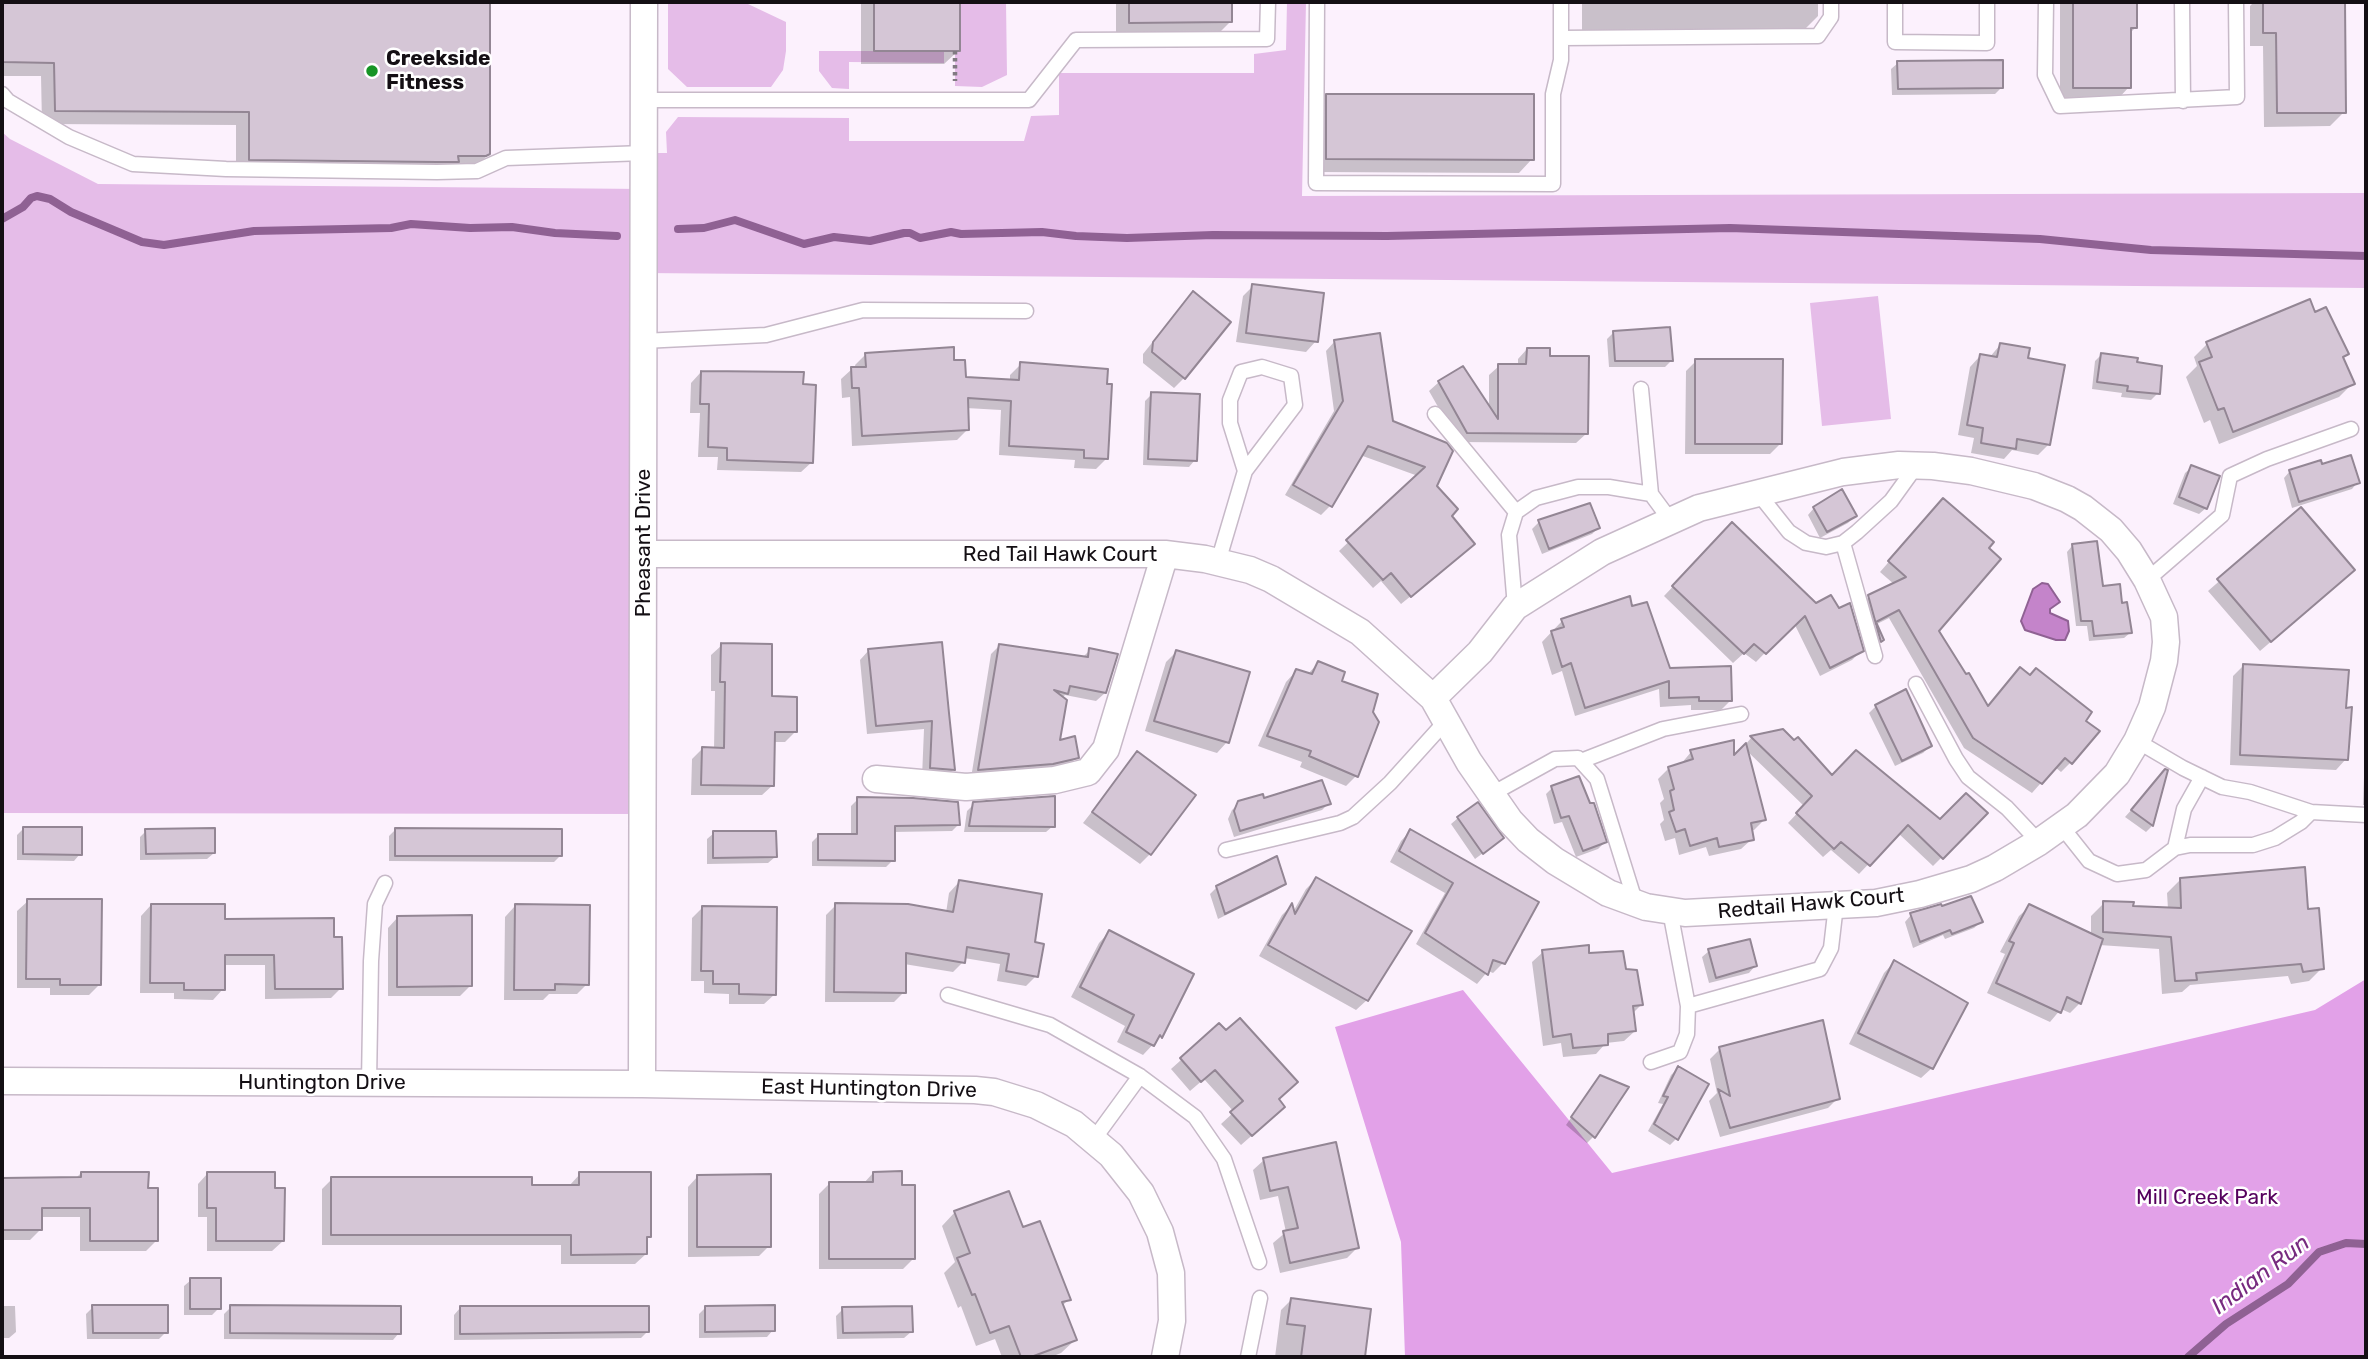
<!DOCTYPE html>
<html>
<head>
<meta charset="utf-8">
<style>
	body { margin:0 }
	#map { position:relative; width:2368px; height:1359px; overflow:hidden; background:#fcf1fd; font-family:Rubik,sans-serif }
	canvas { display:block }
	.frame { position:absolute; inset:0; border:4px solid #140f14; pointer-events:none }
</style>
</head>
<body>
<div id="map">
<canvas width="2368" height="1359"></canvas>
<div class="frame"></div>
</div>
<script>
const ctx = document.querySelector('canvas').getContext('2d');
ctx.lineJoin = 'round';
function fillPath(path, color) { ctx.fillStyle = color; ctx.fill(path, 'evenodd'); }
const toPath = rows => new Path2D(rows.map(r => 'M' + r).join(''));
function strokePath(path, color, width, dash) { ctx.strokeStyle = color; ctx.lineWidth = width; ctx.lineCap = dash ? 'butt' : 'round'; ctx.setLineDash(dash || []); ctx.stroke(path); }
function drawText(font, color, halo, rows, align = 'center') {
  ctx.font = font + ' Rubik,sans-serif'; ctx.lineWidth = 5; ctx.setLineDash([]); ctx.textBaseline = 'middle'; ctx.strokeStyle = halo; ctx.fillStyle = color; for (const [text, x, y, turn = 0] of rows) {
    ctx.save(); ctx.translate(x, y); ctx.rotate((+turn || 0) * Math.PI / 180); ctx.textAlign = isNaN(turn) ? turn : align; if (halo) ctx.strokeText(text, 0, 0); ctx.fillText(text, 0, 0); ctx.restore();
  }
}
fillPath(toPath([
	[668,2,748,2,748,4,786,22,786,51,783,70,771,87,687,87,668,69],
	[960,2,1006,2,1007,75,982,87,955,86,955,51,960,51],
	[1287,2,1306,2,1302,196,2366,193,2366,288,644,273,643,814,2,813,2,132,10,139,98,184,643,189,644,153,667,153,666,132,678,117,849,118,849,141,1024,141,1031,116,1059,115,1059,73,1254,73,1254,54,1286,50],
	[819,51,944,51,944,63,849,62,849,89,832,88,819,71],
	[1878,296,1891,419,1822,426,1810,303]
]), '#e5bce8');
fillPath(toPath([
	[2366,979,2366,1357,1405,1357,1401,1242,1335,1027,1463,990,1612,1173,2315,1010]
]), '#e2a1e8');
const water = toPath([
	[2042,583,2048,584,2060,602,2050,609,2050,613,2068,621,2069,631,2065,640,2056,640,2025,630,2021,621,2033,589,2042,583]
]);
fillPath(water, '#c484ca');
strokePath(water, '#8f6193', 2);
fillPath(toPath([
	[2,2,488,2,489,154,475,168,236,173,236,125,42,124,41,76,2,76],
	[861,2,958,2,958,51,944,64,861,64],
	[1116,2,1230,2,1230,22,1216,36,1116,36],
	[1582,2,1818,2,1818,16,1804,30,1582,31],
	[2060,2,2135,2,2136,27,2129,34,2129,87,2116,101,2060,101],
	[2254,2,2343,2,2344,112,2330,126,2264,127,2263,46,2250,46,2250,6],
	[1898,63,2002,87,1995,94,1892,95,1891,69],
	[1327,95,1532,159,1519,173,1313,172,1313,109],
	[1253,286,1316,341,1306,352,1236,342,1243,296],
	[1183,304,1184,378,1174,388,1143,363,1143,354],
	[2314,315,2347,354,2342,359,2353,383,2339,397,2219,444,2210,420,2204,423,2186,377,2197,366,2194,357,2207,344],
	[1614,332,1672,360,1665,367,1609,367,1607,339],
	[1335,341,1391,422,1446,445,1435,486,1450,516,1464,553,1401,604,1381,581,1373,588,1339,551,1418,476,1360,455,1330,506,1321,515,1285,495,1334,411,1326,351],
	[2000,345,2026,359,2049,444,2038,455,2012,450,2004,459,1971,453,1974,438,1958,435,1970,367,1980,356,1989,358],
	[1527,349,1548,357,1586,434,1576,443,1458,442,1429,391,1439,382,1489,409,1489,375,1499,366,1518,366,1518,359],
	[866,354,953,362,965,378,1010,381,1010,375,1021,364,1106,459,1096,469,1074,468,1075,460,999,455,1001,410,966,408,968,429,957,440,852,446,850,397,842,398,841,379,852,369,856,369,855,365],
	[2101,355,2135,363,2158,393,2151,400,2121,397,2122,393,2092,389,2095,361],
	[1696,361,1780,444,1770,454,1685,454,1686,371],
	[701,372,802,386,812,462,801,472,717,470,718,457,698,457,700,413,690,413,691,383],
	[1152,394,1195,460,1189,467,1143,465,1145,401],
	[2192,467,2206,508,2199,514,2173,504,2185,473],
	[2321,467,2358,482,2352,489,2292,508,2284,478,2290,471],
	[1814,508,1855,516,1848,523,1820,538,1808,515],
	[1934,510,1937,631,1987,708,2020,669,2071,762,2061,772,2055,767,2032,793,1964,748,1889,618,1875,625,1882,640,1872,650,1859,606,1869,597,1895,585,1880,572],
	[2301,510,2343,580,2260,651,2208,591],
	[1539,522,1598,528,1592,534,1542,554,1532,529],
	[1732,524,1862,650,1852,660,1820,676,1794,623,1756,662,1744,653,1733,663,1664,596],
	[2072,546,2130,633,2124,638,2089,641,2087,626,2076,626,2067,552],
	[1562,621,1669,670,1731,700,1721,710,1691,710,1691,705,1660,707,1659,689,1575,716,1562,671,1552,675,1542,642],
	[940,644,953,770,944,779,922,777,924,729,867,734,860,660,869,650],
	[722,645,770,698,795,732,785,742,773,742,773,785,762,795,691,795,692,759,702,749,714,749,715,691,711,691,711,655],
	[1000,645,1082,658,1090,650,1105,693,1096,701,1065,695,1062,698,1058,742,1077,757,1068,766,971,778,991,654],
	[1176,652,1227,742,1217,753,1145,731,1166,662],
	[1318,663,1339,682,1356,776,1346,786,1300,767,1302,762,1258,746,1286,682,1296,671,1307,675],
	[2244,665,2344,710,2346,759,2336,770,2230,765,2233,676],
	[1876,706,1930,746,1923,753,1895,766,1869,713],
	[1783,731,1831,777,1940,821,1986,813,1933,866,1898,833,1859,874,1831,850,1823,857,1788,823,1804,806,1746,750,1764,820,1754,830,1750,831,1752,839,1741,849,1709,856,1706,847,1679,855,1675,838,1665,841,1660,824,1664,820,1660,803,1664,799,1658,779,1669,768,1681,764,1691,752,1733,759,1751,738],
	[1137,754,1150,854,1140,864,1083,823],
	[2166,771,2152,826,2146,832,2125,817],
	[2366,774,2366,805,2363,805,2364,777],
	[1552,788,1605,842,1598,849,1576,857,1562,822,1554,824,1546,794],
	[858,799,958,825,952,831,893,832,893,860,886,867,812,866,812,842,818,836,851,836,851,806],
	[1263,801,1329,803,1322,810,1234,837,1228,819,1232,810,1239,803],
	[974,804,1053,826,1046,832,964,832,967,811],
	[1458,818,1495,844,1475,859,1451,824],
	[24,828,80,854,74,861,17,860,17,835],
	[395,830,560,856,554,862,389,861,389,836],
	[146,831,214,853,207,859,140,860,140,837],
	[1410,831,1537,903,1503,963,1493,973,1488,971,1477,984,1416,944,1445,893,1390,862,1401,841],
	[714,833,775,857,768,863,707,864,707,839],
	[1316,879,1367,1000,1356,1010,1259,956,1282,915,1291,906,1293,912,1306,889],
	[2180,880,2306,911,2322,968,2309,981,2291,984,2288,976,2190,985,2182,992,2162,994,2159,949,2099,945,2080,1003,2070,1013,2061,1009,2050,1022,1987,993,2005,954,2000,952,2019,916,2030,906,2091,935,2091,916,2104,903,2131,908,2168,909,2167,893],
	[959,882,1033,944,1036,976,1026,986,997,981,1000,964,964,958,963,962,953,972,904,964,904,992,894,1002,825,1002,826,915,836,905,946,913,949,893],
	[1284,884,1277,890,1218,919,1210,894,1217,887],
	[28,901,99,985,89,995,50,995,50,988,17,988,17,911],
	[151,905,223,921,332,939,341,988,331,998,265,999,265,965,223,965,223,989,213,1000,174,999,174,993,140,993,141,916],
	[515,906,587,984,577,994,549,994,543,1000,504,1000,505,917],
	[702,908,775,994,764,1004,729,1004,729,994,704,993,704,981,691,981,692,918],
	[1941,908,1981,922,1974,928,1945,939,1943,935,1913,948,1905,922,1911,915],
	[398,917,470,986,460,996,388,996,388,928],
	[1109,932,1192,975,1160,1037,1143,1055,1117,1042,1125,1026,1071,997,1099,943],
	[1709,951,1755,966,1749,973,1709,983,1702,957],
	[1543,952,1588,955,1625,971,1641,1005,1632,1014,1635,1031,1624,1041,1606,1043,1596,1054,1563,1057,1561,1043,1543,1046,1532,962],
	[1894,962,1932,1068,1921,1078,1849,1044,1884,973],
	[1219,1026,1277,1100,1273,1117,1241,1145,1221,1124,1234,1112,1204,1079,1190,1091,1171,1069],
	[1720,1049,1838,1098,1828,1108,1720,1137,1709,1101,1717,1093,1710,1059],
	[1678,1068,1707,1085,1676,1139,1670,1145,1648,1131,1663,1104,1658,1103,1671,1075],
	[1594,1084,1594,1136,1587,1143,1566,1125],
	[1264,1160,1357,1248,1347,1258,1280,1273,1273,1243,1286,1232,1278,1196,1260,1200,1253,1170],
	[81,1173,146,1190,156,1241,146,1251,80,1251,80,1217,40,1217,41,1229,30,1240,2,1240,2,1180,75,1179],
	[208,1173,273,1190,283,1241,272,1251,207,1251,207,1217,198,1217,198,1184],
	[873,1173,901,1187,913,1259,903,1269,819,1269,819,1194,829,1184,863,1184],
	[580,1174,649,1236,646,1240,646,1254,635,1264,561,1264,561,1245,322,1245,322,1189,332,1179,569,1186],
	[698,1176,769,1246,759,1256,688,1257,688,1187],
	[955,1212,1022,1229,1069,1299,1062,1306,1075,1340,1061,1353,1051,1357,1002,1357,995,1339,976,1346,961,1306,958,1308,944,1273,955,1262,942,1226],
	[191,1280,219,1308,212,1315,184,1315,184,1286],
	[1291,1300,1369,1310,1363,1357,1275,1357,1281,1310],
	[2,1306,15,1306,16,1332,9,1338,2,1338],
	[93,1307,166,1332,159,1339,87,1339,86,1314],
	[231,1307,399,1333,393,1340,224,1339,224,1314],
	[460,1308,647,1332,641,1338,454,1340,454,1315],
	[705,1308,773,1330,767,1337,699,1338,699,1314],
	[843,1309,911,1332,904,1338,837,1339,836,1316]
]), '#0003');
strokePath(toPath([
	[2,219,23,207,31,198,37,196,50,199,71,212,142,242,164,245,254,231,391,228,411,224,470,228,512,227,555,233,617,236],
	[678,229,704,228,735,220,804,244,834,237,870,241,904,233,910,233,920,238,951,232,961,234,1042,232,1076,236,1127,238,1213,235,1387,236,1730,228,2040,239,2151,250,2366,256],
	[2188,1357,2226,1324,2288,1284,2319,1252,2346,1243,2366,1244]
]), '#8f6193', 8);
const building = toPath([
	[2,2,490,2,490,154,486,156,458,156,459,162,437,162,249,160,249,112,55,111,54,63,2,62,2,2],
	[874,2,960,2,960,51,874,51,874,2],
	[1129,2,1232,2,1232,22,1129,23,1129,2],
	[2073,2,2137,2,2137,28,2131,28,2131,88,2073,88,2073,2],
	[2263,2,2345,2,2346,113,2277,113,2276,33,2263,33,2263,2],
	[2003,60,2003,88,1898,89,1897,61,2003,60],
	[1326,94,1534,94,1534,160,1326,159,1326,94],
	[1252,284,1324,293,1318,342,1246,333,1252,284],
	[1193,291,1231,322,1185,379,1152,352,1153,342,1193,291],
	[2310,299,2315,312,2326,307,2349,354,2343,357,2355,384,2233,432,2224,408,2218,410,2199,362,2212,357,2206,342,2310,299],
	[1670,327,1673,361,1615,361,1613,331,1670,327],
	[1380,333,1393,421,1447,443,1453,451,1437,486,1458,509,1452,516,1475,544,1411,597,1391,573,1383,580,1346,540,1425,467,1368,446,1332,507,1293,485,1343,401,1334,340,1380,333],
	[2000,343,2030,348,2028,358,2065,365,2050,445,2017,439,2016,449,1981,443,1983,428,1967,425,1980,354,1997,357,2000,343],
	[954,347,954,360,965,360,966,377,1019,380,1020,362,1108,369,1107,384,1112,384,1108,459,1084,458,1084,450,1009,446,1011,401,968,398,969,430,862,436,859,388,852,388,851,367,866,367,865,353,954,347],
	[1527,348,1550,348,1550,356,1589,356,1588,434,1467,433,1438,381,1463,366,1498,419,1498,364,1526,364,1527,348],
	[2101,353,2138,358,2137,362,2162,366,2160,394,2127,391,2128,386,2097,382,2101,353],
	[1695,359,1783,359,1782,444,1695,444,1695,359],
	[701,371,804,372,803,384,816,385,813,463,727,460,727,448,708,447,709,404,700,404,701,371],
	[1151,392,1200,394,1197,461,1148,459,1151,392],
	[2351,455,2360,483,2299,502,2289,470,2321,460,2322,464,2351,455],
	[2191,465,2220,476,2207,509,2179,497,2191,465],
	[1842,489,1857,516,1827,532,1813,507,1842,489],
	[1943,498,1994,542,1989,548,2001,559,1939,631,1966,674,1969,673,1988,706,2020,667,2030,675,2036,668,2092,712,2086,721,2100,731,2072,764,2065,758,2042,784,1973,738,1899,610,1876,622,1884,640,1881,642,1868,595,1906,577,1888,561,1943,498],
	[1590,503,1600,528,1549,549,1538,520,1590,503],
	[2301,507,2355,570,2271,642,2217,579,2301,507],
	[1732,522,1816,603,1831,595,1839,608,1850,603,1864,651,1830,668,1805,616,1766,654,1754,644,1744,654,1672,586,1732,522],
	[2097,541,2103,586,2120,584,2122,603,2127,602,2132,633,2094,636,2092,621,2081,621,2072,544,2097,541],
	[1630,596,1632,606,1647,602,1670,668,1731,666,1732,701,1699,701,1699,697,1669,698,1669,681,1585,708,1571,663,1562,667,1551,631,1564,627,1561,619,1630,596],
	[942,642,949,713,955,770,930,768,932,721,876,726,868,649,942,642],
	[721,643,772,644,772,696,797,697,797,732,775,732,774,786,701,785,702,747,724,748,725,682,720,682,721,643],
	[999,644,1088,657,1089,648,1118,654,1106,693,1070,686,1068,694,1054,690,1067,700,1060,740,1075,736,1079,758,1053,764,978,770,999,644],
	[1176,650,1250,672,1229,743,1154,721,1176,650],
	[1318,661,1345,672,1342,681,1378,694,1373,712,1379,722,1358,777,1309,756,1311,751,1267,736,1296,669,1312,674,1318,661],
	[2243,664,2349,670,2346,708,2352,707,2348,760,2240,755,2243,664],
	[1906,689,1932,746,1902,761,1875,705,1906,689],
	[1783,729,1794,740,1798,737,1832,775,1856,750,1940,819,1966,793,1988,813,1943,859,1908,825,1870,866,1841,842,1834,849,1796,813,1812,796,1750,736,1783,729],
	[1734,740,1734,755,1746,743,1766,820,1751,823,1754,840,1719,847,1717,838,1690,846,1685,829,1676,832,1669,812,1674,810,1670,791,1674,789,1668,767,1693,759,1690,750,1734,740],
	[1137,751,1196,795,1151,855,1092,812,1137,751],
	[2165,769,2168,770,2153,826,2131,810,2165,769],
	[1579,776,1590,803,1594,803,1607,842,1583,851,1569,816,1561,818,1551,786,1579,776],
	[1322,780,1331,804,1240,831,1234,811,1238,801,1263,794,1264,798,1322,780],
	[1055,796,1055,827,969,826,973,802,1055,796],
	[857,797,913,798,958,802,960,825,895,826,895,861,818,860,818,834,857,834,857,797],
	[1478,802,1504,838,1483,854,1457,817,1478,802],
	[23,827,82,827,82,855,23,854,23,827],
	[215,828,215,853,146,854,145,829,215,828],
	[395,828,562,829,562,856,395,856,395,828],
	[1410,829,1539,902,1505,964,1493,960,1488,975,1425,933,1453,883,1399,851,1410,829],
	[713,831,776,831,777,857,713,858,713,831],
	[1277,856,1286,884,1225,914,1216,886,1277,856],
	[2305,867,2308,909,2319,908,2324,969,2303,972,2301,964,2196,973,2197,980,2175,981,2171,937,2103,932,2103,901,2134,902,2133,906,2181,908,2180,878,2305,867],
	[1316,877,1412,931,1368,1001,1268,945,1292,903,1295,914,1316,877],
	[959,880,1042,894,1035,942,1044,944,1038,977,1006,971,1009,954,967,947,965,963,906,953,906,993,834,992,835,903,908,904,953,912,959,880],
	[1971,896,1983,922,1952,934,1950,930,1920,942,1910,913,1941,904,1942,906,1971,896],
	[27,899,102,899,101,985,60,985,60,979,26,979,27,899],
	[151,904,225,904,225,919,334,918,334,937,342,937,343,989,275,989,274,955,225,955,225,990,184,990,184,983,150,983,151,904],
	[515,904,590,905,589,985,555,984,555,990,514,990,515,904],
	[2029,904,2103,939,2081,1004,2067,997,2061,1013,1996,983,2014,943,2009,941,2029,904],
	[702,906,777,907,776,995,739,994,739,984,713,984,713,971,701,971,702,906],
	[472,915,472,986,397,987,397,916,472,915],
	[1109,930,1194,974,1162,1038,1160,1035,1154,1046,1126,1032,1134,1015,1080,987,1109,930],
	[1750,939,1757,966,1716,978,1708,949,1750,939],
	[1589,945,1589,953,1623,951,1626,969,1637,970,1643,1005,1633,1006,1636,1031,1608,1034,1608,1045,1573,1048,1571,1034,1553,1037,1542,950,1589,945],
	[1894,960,1968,1003,1933,1069,1858,1033,1894,960],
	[1240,1018,1298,1082,1279,1099,1285,1107,1252,1136,1230,1112,1243,1101,1215,1070,1201,1082,1180,1058,1219,1023,1226,1030,1240,1018],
	[1823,1020,1840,1099,1730,1128,1718,1089,1730,1096,1719,1047,1823,1020],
	[1678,1066,1709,1084,1678,1140,1654,1124,1668,1097,1663,1096,1678,1066],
	[1600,1075,1629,1087,1595,1138,1571,1117,1600,1075],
	[1336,1142,1359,1248,1290,1263,1283,1231,1298,1228,1288,1187,1270,1191,1263,1158,1336,1142],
	[902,1171,902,1185,915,1185,915,1259,829,1259,829,1182,873,1182,873,1172,902,1171],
	[81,1172,149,1172,148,1188,158,1188,158,1241,90,1241,90,1208,42,1208,42,1230,2,1230,2,1178,81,1177,81,1172],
	[207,1172,275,1172,275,1188,285,1188,284,1241,216,1241,216,1208,207,1208,207,1172],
	[579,1172,651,1172,651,1237,647,1237,647,1254,571,1255,571,1235,331,1235,331,1177,532,1177,532,1185,579,1185,579,1172],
	[771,1174,771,1247,697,1247,697,1175,771,1174],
	[1009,1191,1023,1227,1040,1221,1071,1300,1062,1302,1077,1340,1031,1357,1021,1357,1009,1326,990,1333,975,1294,972,1295,957,1258,970,1253,954,1211,1009,1191],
	[190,1278,221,1278,221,1309,190,1309,190,1278],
	[1291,1298,1371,1309,1365,1357,1301,1357,1305,1326,1287,1324,1291,1298],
	[92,1305,168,1305,168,1333,93,1333,92,1305],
	[230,1305,401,1306,401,1334,230,1333,230,1305],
	[775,1305,775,1331,705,1332,705,1306,775,1305],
	[460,1306,649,1306,649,1332,460,1334,460,1306],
	[912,1306,913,1332,843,1333,842,1307,912,1306]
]);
fillPath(building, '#d5c6d6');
strokePath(building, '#938694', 2);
const service = toPath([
	[1317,2,1316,183,1553,184,1553,94,1561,60,1561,2],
	[1895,2,1895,42,1987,43,1987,2],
	[2046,2,2045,75,2060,106,2237,97,2236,2],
	[2182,2,2183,101],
	[1561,38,1818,36,1831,17,1831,2],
	[2,94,8,101,69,137,133,164,226,169,437,172,477,171,506,158,644,153],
	[644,100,1029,100,1076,40,1267,39,1268,2],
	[643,341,766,335,863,310,1026,311],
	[1641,389,1651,494],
	[1435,414,1516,512],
	[1758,493,1789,532,1806,543,1826,547,1843,543,1857,532,1891,501,1917,465],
	[1843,543,1875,656],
	[1218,562,1245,471,1295,405,1291,376,1262,367,1241,372,1230,400,1230,423,1245,471],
	[2147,580,2222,515,2230,476,2267,459,2351,429],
	[1515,607,1509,535,1516,512,1536,498,1578,487,1609,487,1651,494,1671,521],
	[1916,684,1956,759,1968,777,2007,808,2039,842],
	[2137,741,2183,768,2222,787,2250,792,2311,812],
	[1581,761,1663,729,1741,714],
	[1490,795,1555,759,1578,758,1597,779,1636,904],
	[2062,827,2089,861,2117,874,2146,870,2175,848,2190,845,2253,845,2275,838,2301,822,2311,812,2366,815],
	[2175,848,2184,809,2202,777],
	[1226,850,1340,823,1353,817,1390,783,1446,721],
	[948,995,1050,1025,1140,1076,1195,1117,1224,1159,1259,1262],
	[1688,1006,1820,969,1831,948,1836,905],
	[1651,1062,1680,1052,1687,1034,1688,1006,1670,911],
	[369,1083,371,961,375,904,385,883],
	[1094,1139,1140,1076],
	[1248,1357,1260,1298]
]);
const minor = toPath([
	[1899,465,1933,466,1971,471,2034,486,2067,499,2083,508,2111,530,2129,551,2147,580,2164,617,2166,642,2164,661,2152,707,2137,741,2117,774,2077,815,2039,842,1995,868,1971,879,1920,894,1876,903,1685,913,1646,907,1608,893,1555,861,1528,840,1510,821,1469,762,1433,698,1480,652,1515,607,1602,552,1699,508,1843,472,1899,465],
	[644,554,1165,554,1205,559,1250,570,1271,579,1360,632,1433,698],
	[876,779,966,787,1055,780,1088,772,1106,749,1165,554],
	[2,1081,642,1084,975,1090,994,1092,1036,1105,1074,1124,1111,1155,1141,1193,1160,1232,1171,1273,1172,1321,1165,1357],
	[642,1084,644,2]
]);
strokePath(service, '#c7b9c8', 17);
strokePath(minor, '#c7b9c8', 29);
strokePath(toPath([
	[955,51,955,81]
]), '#817a82', 4.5, [3.5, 3.5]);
strokePath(service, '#fff', 14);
strokePath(minor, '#fff', 26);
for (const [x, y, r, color] of [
	[372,71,7,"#169425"]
]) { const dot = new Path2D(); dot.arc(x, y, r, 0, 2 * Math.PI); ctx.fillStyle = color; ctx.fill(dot); strokePath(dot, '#fff', 2.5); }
drawText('bold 21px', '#140f14', '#fff', [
	["Creekside",386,59],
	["Fitness",386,83]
], 'left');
drawText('21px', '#140f14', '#fff', [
	["Pheasant Drive",644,543,-90],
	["Red Tail Hawk Court",1060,555],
	["Redtail Hawk Court",1811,904,-5],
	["Huntington Drive",322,1083],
	["East Huntington Drive",869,1089,1]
]);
drawText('21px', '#55005d', '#fff', [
	["Mill Creek Park",2207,1198]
]);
drawText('italic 23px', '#772a7f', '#fff', [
	["Indian Run",2261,1275,-37]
]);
</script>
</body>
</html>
